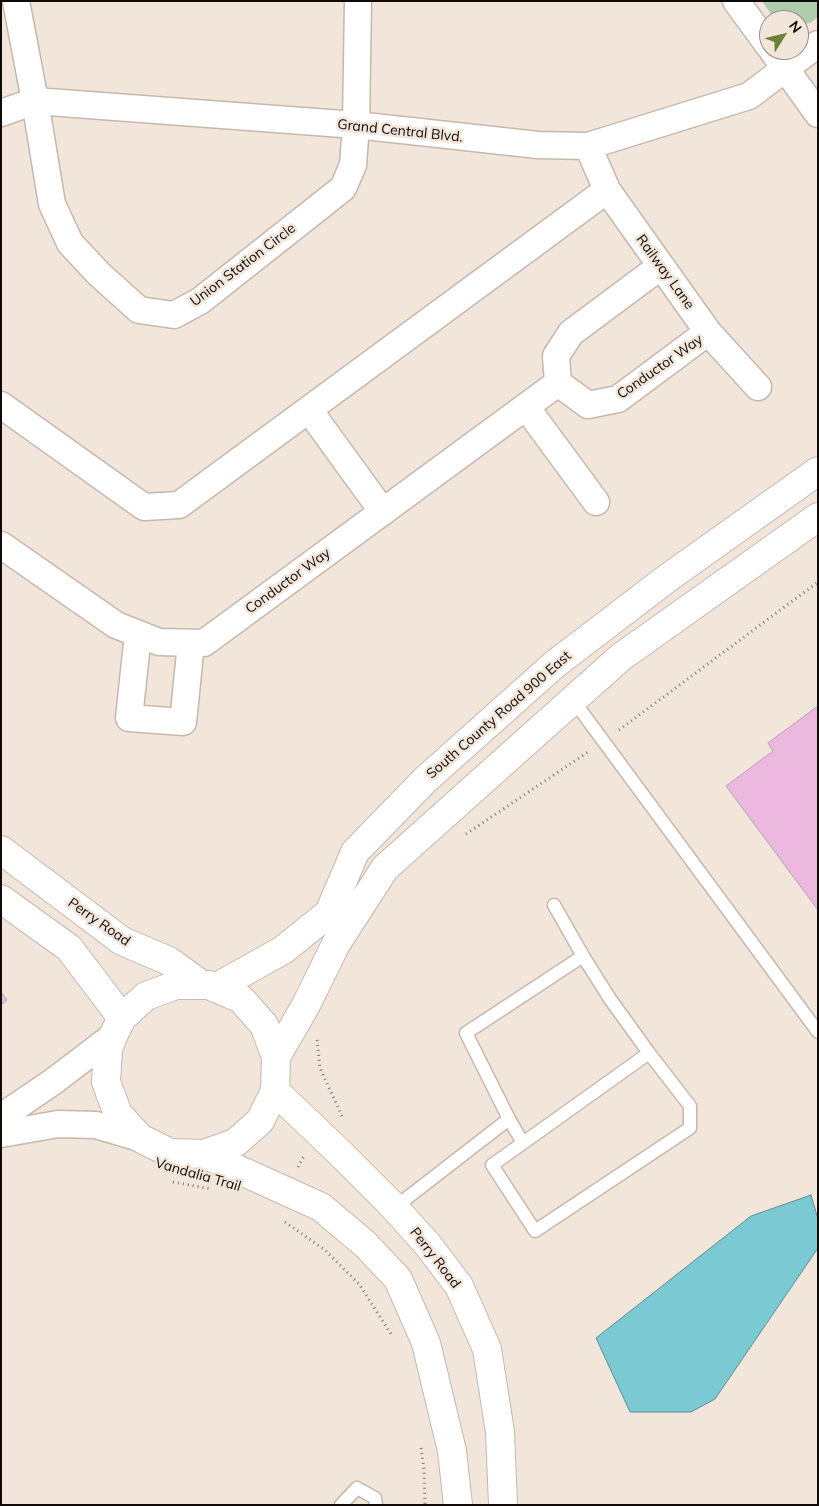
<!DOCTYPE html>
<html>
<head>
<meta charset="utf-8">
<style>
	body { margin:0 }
	#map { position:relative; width:819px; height:1506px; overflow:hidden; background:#f2e5d9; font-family:Mulish,sans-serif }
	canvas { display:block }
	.frame { position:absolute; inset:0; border:2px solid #100b08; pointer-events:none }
	.north { position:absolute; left:759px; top:10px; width:50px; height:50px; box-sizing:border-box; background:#f2e5d9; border:1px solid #988e85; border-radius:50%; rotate:54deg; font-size:14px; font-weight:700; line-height:20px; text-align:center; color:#100b08 }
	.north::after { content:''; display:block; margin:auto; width:18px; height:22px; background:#6a8234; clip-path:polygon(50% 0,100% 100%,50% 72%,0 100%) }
</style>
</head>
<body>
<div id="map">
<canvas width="819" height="1506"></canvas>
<div class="frame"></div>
<div class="north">N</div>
</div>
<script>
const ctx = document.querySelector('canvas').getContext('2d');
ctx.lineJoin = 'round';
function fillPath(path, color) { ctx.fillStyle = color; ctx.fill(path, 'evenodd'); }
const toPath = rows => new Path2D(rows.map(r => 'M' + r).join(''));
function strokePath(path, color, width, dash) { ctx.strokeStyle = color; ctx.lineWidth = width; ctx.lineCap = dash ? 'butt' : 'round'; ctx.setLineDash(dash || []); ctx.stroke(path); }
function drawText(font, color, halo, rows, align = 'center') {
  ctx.font = font + ' Mulish,sans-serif'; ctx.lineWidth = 5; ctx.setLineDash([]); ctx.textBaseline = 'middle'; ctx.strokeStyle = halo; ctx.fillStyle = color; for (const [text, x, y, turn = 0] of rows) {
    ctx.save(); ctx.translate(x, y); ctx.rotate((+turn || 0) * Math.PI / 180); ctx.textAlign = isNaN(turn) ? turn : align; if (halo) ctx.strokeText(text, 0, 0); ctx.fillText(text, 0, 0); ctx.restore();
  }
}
fillPath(toPath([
	[762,1,818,1,818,17,810,23,799,25,799,20,780,20,773,17]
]), '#adcdad');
const water = toPath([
	[811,1195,818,1219,818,1248,715,1399,691,1412,630,1412,596,1338,751,1216,811,1195]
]);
fillPath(water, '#7bc9d3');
strokePath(water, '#5b9096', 1);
const building = toPath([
	[818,706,818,910,726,786,773,751,768,743,818,706],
	[1,992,7,1000,1,1005,1,992]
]);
fillPath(building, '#edb8df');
strokePath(building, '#b3a4ae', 1);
const service = toPath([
	[573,700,818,1032],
	[554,905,583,956],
	[523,1143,492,1165,535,1231,690,1128,690,1106,649,1053],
	[394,1208,509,1119,466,1033,583,956,610,999,649,1053,523,1143,509,1119],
	[341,1505,357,1488,375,1498,376,1505]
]);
const minor = toPath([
	[16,1,35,101,52,204,70,243,99,274,139,310,174,315,200,301,343,188,353,165,356,125,358,1],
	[736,1,769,46],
	[772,50,818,114],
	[1,113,35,101,356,125,538,145,588,146,749,96,818,44],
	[588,146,607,190,708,332,758,387],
	[661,266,571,333,556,356,558,383,588,405,618,399,708,332],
	[1,405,144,507,179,505,607,190],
	[526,407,596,502],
	[309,410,383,512],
	[1,545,116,625,159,642,204,643,558,383],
	[138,634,129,718,183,722,191,643],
	[1,1117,54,1081,113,1036],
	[1,1134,58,1124,96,1125,140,1138]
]);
const tertiary = toPath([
	[1,850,122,941,169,961,202,985],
	[1,899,69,948,122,1018],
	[215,988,283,950,329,913,355,852,425,780,555,664,669,577,818,471],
	[276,1057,306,1005,336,944,385,868,621,657,818,517],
	[275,1091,338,1151,391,1204,428,1245,459,1286,487,1349,500,1432,503,1505],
	[204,1154,235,1143,260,1121,275,1091,276,1057,264,1025,241,999,209,985,176,985,146,996,122,1018,113,1036,108,1049,106,1082,118,1114,140,1138,170,1153,204,1154,321,1207,365,1244,398,1279,426,1343,452,1451,458,1505]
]);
strokePath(service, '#c6b8ad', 15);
strokePath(minor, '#c6b8ad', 29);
strokePath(tertiary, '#c6b8ad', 30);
strokePath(toPath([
	[619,730,818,582],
	[466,834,588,752],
	[317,1040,320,1068,342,1116],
	[298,1167,303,1158,306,1156],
	[173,1182,211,1189],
	[285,1222,325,1250,359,1284,391,1334],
	[421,1448,424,1469,425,1505]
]), '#827972', 3, [1, 4]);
strokePath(service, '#fff', 12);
strokePath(minor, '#fff', 26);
strokePath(tertiary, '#fff', 28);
drawText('14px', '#100b08', '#f2e5d9', [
	["Grand Central Blvd.",400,131,6],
	["Union Station Circle",243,265,-37],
	["Railway Lane",665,272,54],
	["Conductor Way",660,367,-35],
	["Conductor Way",288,581,-36],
	["South County Road 900 East",499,715,-41],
	["Perry Road",99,922,35],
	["Vandalia Trail",198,1175,16],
	["Perry Road",435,1258,52]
]);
</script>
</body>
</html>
